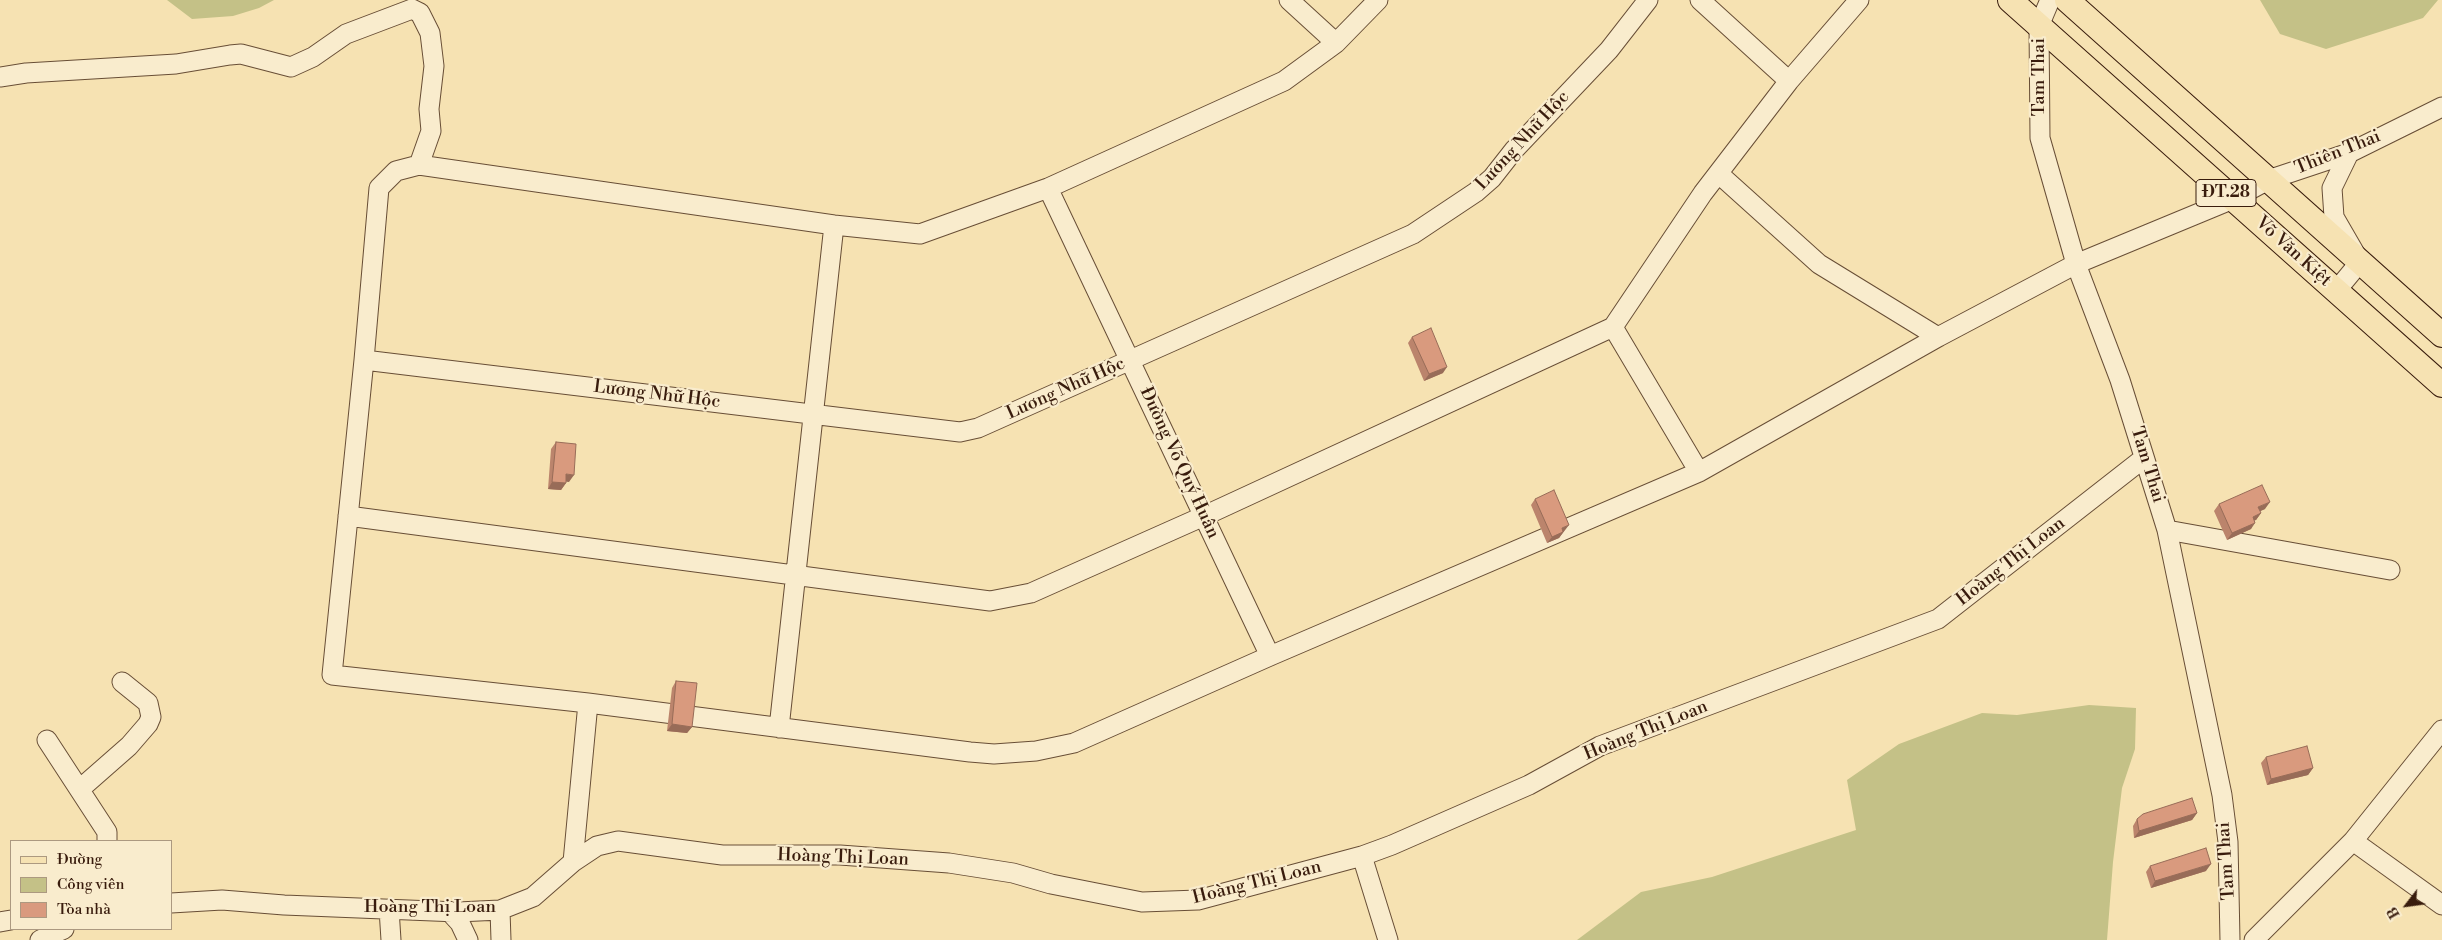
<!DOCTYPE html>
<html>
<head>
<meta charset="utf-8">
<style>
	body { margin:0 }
	#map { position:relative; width:2442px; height:940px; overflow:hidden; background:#f6e2b2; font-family:"Libre Bodoni",serif }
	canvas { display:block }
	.legend { position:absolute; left:10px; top:840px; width:162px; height:90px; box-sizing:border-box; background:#f9eccd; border:1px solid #ac9980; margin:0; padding:6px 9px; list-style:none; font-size:15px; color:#391c0d }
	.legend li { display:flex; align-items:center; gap:10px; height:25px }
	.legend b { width:25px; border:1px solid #ac9980 }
	.north { position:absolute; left:2382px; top:880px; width:50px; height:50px; -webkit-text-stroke:4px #f9eccd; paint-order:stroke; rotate:240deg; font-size:14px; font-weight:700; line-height:20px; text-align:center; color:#391c0d }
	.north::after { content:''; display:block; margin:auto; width:18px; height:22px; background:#391c0d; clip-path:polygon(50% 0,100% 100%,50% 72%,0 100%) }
</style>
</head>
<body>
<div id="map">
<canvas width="2442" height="940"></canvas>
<ul class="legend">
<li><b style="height:6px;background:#f6e2b2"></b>Đường</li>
<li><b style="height:14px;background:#c4c187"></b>Công viên</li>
<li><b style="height:14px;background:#d99a7e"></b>Tòa nhà</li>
</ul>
<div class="north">B</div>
</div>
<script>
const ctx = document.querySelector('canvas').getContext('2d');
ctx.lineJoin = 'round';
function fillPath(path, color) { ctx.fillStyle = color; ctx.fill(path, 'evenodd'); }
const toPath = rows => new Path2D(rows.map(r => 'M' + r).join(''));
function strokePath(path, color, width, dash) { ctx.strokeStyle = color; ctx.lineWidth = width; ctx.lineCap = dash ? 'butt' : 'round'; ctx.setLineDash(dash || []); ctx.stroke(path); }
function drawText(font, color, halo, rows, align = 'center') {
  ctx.font = font + ' "Libre Bodoni",serif'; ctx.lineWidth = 4.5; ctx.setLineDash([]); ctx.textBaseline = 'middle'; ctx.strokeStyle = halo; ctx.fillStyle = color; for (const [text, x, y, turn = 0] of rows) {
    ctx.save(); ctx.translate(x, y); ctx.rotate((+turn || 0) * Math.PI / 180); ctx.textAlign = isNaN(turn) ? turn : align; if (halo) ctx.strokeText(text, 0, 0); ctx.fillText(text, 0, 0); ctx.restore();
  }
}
fillPath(toPath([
	[167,0,274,0,259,8,233,16,192,19],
	[2260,0,2438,0,2423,18,2326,49,2280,34],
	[2089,705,2136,708,2135,749,2122,788,2113,862,2107,940,1577,940,1641,892,1712,877,1856,830,1847,780,1899,744,1982,713,2017,715]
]), '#c4c187');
const minor = toPath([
	[1289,0,1336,43],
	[1378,0,1336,43,1284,81,1048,188,920,234,834,225,419,165,396,171,379,188,364,360,332,675,588,703,970,752,994,754,1036,751,1074,743,1270,656,1699,472,1938,337,2076,264,2233,199,2268,180,2349,153,2442,107],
	[1700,0,1789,81],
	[2050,0,2039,26,2040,138,2076,264,2120,380,2167,530,2222,795,2228,842,2230,940],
	[0,77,26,73,176,64,230,55,241,54,291,67,313,57,346,34,412,9,420,13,430,33,434,66,429,109,431,131,419,165],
	[1719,174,1819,264,1938,337],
	[1048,188,1270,656],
	[2336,291,2360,262,2334,217,2332,188,2349,153],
	[1613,327,1699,472],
	[364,360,960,432,978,428,1413,234,1476,192,1492,178,1514,150,1609,50,1648,0],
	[348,516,990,601,1031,593,1204,516,1613,327,1703,193,1789,81,1859,0],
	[2167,530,2390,570],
	[779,728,834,225],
	[47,740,107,832,107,841],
	[80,789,129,746,148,724,151,717,148,703,122,682],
	[2353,841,2442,905],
	[1362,856,1388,940],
	[573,862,588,703],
	[171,903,222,900,284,905,458,912,500,910,533,897,573,862,597,846,618,841,722,855,840,855,949,863,1013,873,1051,884,1142,902,1198,900,1362,856,1392,845,1529,785,1600,746,1938,619,2144,458],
	[389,909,391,940],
	[500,910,501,940],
	[449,911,460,923,468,940],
	[0,922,11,920],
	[40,940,64,929],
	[2254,940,2353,841,2442,730]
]);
const major = toPath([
	[2010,0,2442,385],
	[2067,0,2442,335]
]);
strokePath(minor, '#684e36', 21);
strokePath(major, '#391c0d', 26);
strokePath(minor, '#f9eccd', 19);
strokePath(major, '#f6e2b2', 24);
fillPath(toPath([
	[1412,337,1443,373,1424,381,1408,343],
	[556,442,569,482,566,481,566,483,561,490,548,489,551,449],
	[1535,499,1564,531,1559,538,1547,543,1531,505],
	[2219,504,2265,509,2260,511,2261,513,2256,520,2254,520,2251,529,2227,540,2214,511],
	[676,681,692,727,687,733,667,731,672,688],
	[2266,757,2313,768,2308,775,2267,785,2261,763],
	[2197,813,2192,820,2134,838,2133,826,2137,819],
	[2150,866,2206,871,2151,888,2146,872]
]), '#bb846c');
fillPath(toPath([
	[1447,367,1443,373,1424,381,1429,374],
	[566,474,574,475,569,482,562,481],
	[552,482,566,483,561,490,548,489],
	[2270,502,2265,509,2254,514,2258,507],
	[2261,513,2256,520,2248,523,2253,517],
	[2255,523,2251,529,2227,540,2232,533],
	[1569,525,1559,538,1547,543,1552,537,1562,528],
	[672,724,692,727,687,733,667,731],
	[2313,768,2308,775,2267,785,2271,779],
	[2197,813,2192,820,2134,838,2139,831],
	[2211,864,2206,871,2151,888,2155,881]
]), '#986c58');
const building = toPath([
	[1431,328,1447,367,1429,374,1412,337,1431,328],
	[556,442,576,444,574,475,566,474,566,483,552,482,556,442],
	[2262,485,2270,502,2258,507,2261,513,2253,517,2255,523,2232,533,2219,504,2262,485],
	[1554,490,1569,525,1562,528,1563,532,1552,537,1535,499,1554,490],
	[676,681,697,683,692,727,672,724,676,681],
	[2307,746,2313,768,2271,779,2266,757,2307,746],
	[2192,798,2197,813,2139,831,2137,819,2143,814,2192,798],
	[2206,848,2211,864,2155,881,2150,866,2206,848]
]);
fillPath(building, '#d99a7e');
strokePath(building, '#986c58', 1);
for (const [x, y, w] of [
	[2226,193,60]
]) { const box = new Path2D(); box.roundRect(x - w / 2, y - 13.5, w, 27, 4); ctx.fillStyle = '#f9eccd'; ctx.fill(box); strokePath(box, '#391c0d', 1); }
drawText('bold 16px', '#391c0d', null, [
	["ĐT.28",2226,193]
]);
drawText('18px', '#391c0d', '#f9eccd', [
	["Tam Thai",2040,77,-90],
	["Lương Nhữ Hộc",1523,141,-47],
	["Thiên Thai",2338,153,-22],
	["Võ Văn Kiệt",2293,252,42],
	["Lương Nhữ Hộc",1066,389,-24],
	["Lương Nhữ Hộc",657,395,7],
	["Đường Võ Quý Huân",1179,463,65],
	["Tam Thai",2147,465,73],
	["Hoàng Thị Loan",2011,562,-38],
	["Hoàng Thị Loan",1646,731,-22],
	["Hoàng Thị Loan",843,858,2],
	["Tam Thai",2227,861,-94],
	["Hoàng Thị Loan",1257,883,-14],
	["Hoàng Thị Loan",430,908]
]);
</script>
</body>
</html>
